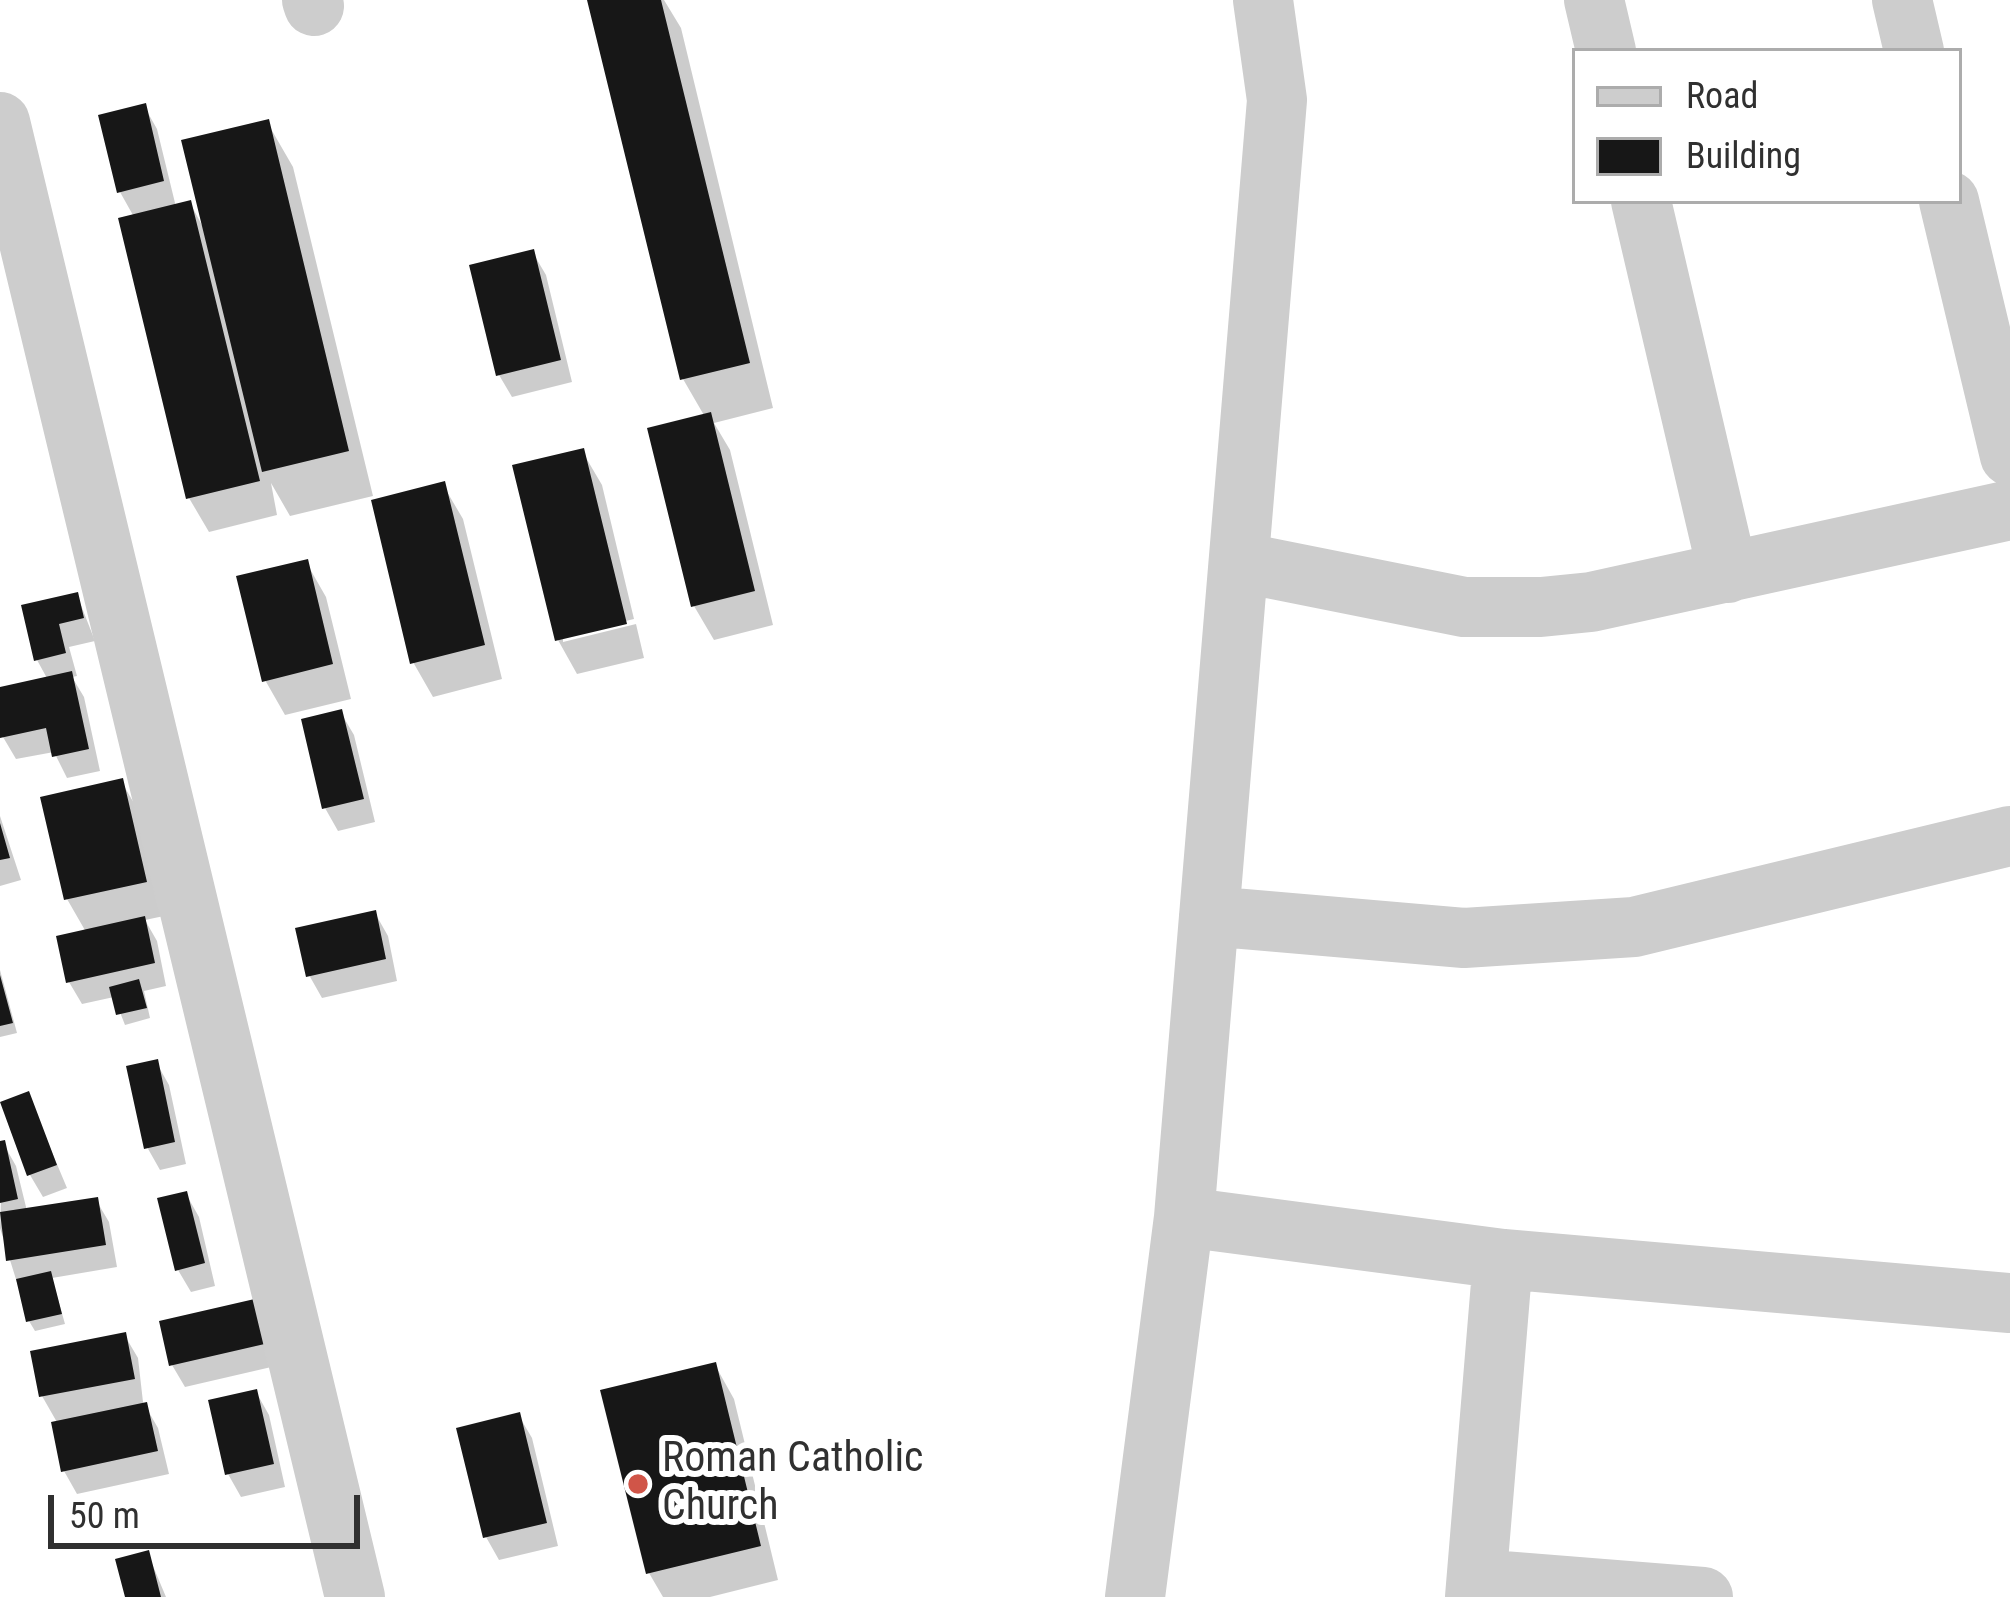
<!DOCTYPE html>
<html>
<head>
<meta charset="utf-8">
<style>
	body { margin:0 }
	#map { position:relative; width:2010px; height:1597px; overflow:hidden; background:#fff; font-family:"Roboto Condensed",sans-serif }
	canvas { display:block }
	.legend { position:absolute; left:1572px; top:48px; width:390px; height:156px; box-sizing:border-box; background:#fff; border:3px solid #acacac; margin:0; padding:15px 21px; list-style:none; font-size:36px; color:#303030 }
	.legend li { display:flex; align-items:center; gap:24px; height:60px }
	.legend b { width:60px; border:3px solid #acacac }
	.scale { position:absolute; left:48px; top:1495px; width:312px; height:54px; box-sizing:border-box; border:6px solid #303030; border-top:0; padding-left:15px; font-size:36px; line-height:42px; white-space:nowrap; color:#303030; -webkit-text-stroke:9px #fff; paint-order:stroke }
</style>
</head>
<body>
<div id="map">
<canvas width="2010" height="1597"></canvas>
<ul class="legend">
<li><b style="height:15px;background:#cdcdcd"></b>Road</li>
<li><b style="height:33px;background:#171717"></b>Building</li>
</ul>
<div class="scale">50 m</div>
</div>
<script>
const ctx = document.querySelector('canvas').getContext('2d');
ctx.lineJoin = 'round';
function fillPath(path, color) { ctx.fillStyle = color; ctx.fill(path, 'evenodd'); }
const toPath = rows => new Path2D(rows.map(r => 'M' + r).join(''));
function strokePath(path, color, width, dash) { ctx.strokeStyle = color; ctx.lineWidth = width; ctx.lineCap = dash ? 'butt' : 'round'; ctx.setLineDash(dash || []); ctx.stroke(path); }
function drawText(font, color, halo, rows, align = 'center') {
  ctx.font = font + ' "Roboto Condensed",sans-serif'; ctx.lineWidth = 12; ctx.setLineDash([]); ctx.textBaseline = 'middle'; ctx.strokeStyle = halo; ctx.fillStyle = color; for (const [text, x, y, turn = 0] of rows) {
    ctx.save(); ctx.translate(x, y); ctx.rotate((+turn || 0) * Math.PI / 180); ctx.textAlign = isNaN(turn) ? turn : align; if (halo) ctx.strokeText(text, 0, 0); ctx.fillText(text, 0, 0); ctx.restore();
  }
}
fillPath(toPath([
	[590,0,664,0,681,28,773,408,714,423,730,450,773,625,714,640,694,606,705,417,683,379],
	[144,106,157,129,176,207,190,203,203,227,267,122,293,167,373,496,290,516,271,483,277,515,209,532,189,498,134,217,120,192],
	[533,253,546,275,572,382,512,397,499,375],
	[582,451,602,485,634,619,563,636,563,642,636,624,644,658,577,674,558,640],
	[443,485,463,519,502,679,433,697,413,662,373,497,374,502],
	[306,562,326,597,351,699,285,715,265,680],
	[77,595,95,641,69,647,77,676,72,677,84,697,100,771,67,778,54,752,16,759,3,737,0,690,48,680,37,660,24,608],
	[341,713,354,735,375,822,338,831,325,808],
	[121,781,141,815,164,916,145,920,157,941,166,986,144,991,150,1018,125,1025,114,997,82,1004,69,982,86,932,67,899],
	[0,816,21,880,0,886],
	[375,913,388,936,397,981,322,998,309,975],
	[0,970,17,1033,0,1037],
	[156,1062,169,1085,186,1164,160,1170,147,1147],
	[28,1095,67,1188,43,1197,30,1175],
	[3,1143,16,1166,27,1211,96,1200,109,1222,117,1267,52,1278,65,1324,35,1331,29,1321,0,1228],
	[186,1194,199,1217,215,1286,191,1292,178,1270],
	[271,1299,293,1362,185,1387,172,1365],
	[125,1336,138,1358,143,1402,158,1428,169,1474,77,1494,64,1471,58,1424,42,1396],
	[715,1365,734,1399,778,1580,710,1597,663,1597,649,1573],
	[256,1392,269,1415,285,1487,241,1497,228,1474],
	[519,1416,532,1438,558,1546,499,1560,486,1537],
	[148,1554,166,1597,128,1597]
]), '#0003');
fillPath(toPath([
	[587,0,661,0,750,363,680,380],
	[146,103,164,181,117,193,98,115],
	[269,119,349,451,262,472,181,140],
	[191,200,260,481,186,499,118,218],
	[534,249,561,360,496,376,469,265],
	[711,412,755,591,691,607,647,428],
	[584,448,627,624,555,641,512,465],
	[445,481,485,645,410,664,371,500],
	[308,559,333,664,262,682,236,576],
	[78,592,84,618,59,624,66,653,34,661,21,605],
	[72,671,89,749,52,757,46,728,0,738,0,687],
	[342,709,364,799,322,809,301,719],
	[123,778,147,882,64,900,40,797],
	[0,823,10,858,0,860],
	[376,910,386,959,306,977,295,928],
	[145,916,155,963,66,983,56,936],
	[0,975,13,1023,0,1026],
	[139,979,147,1008,116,1015,109,987],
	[158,1059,175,1142,144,1149,126,1066],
	[29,1091,57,1165,27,1176,0,1102],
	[5,1140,18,1199,0,1203,0,1141],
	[187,1191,205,1263,175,1271,157,1198],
	[98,1197,106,1245,6,1261,0,1212],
	[51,1271,62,1314,26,1322,16,1279],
	[272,1295,282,1340,169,1366,159,1321],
	[126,1332,135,1379,39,1397,30,1351],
	[716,1362,761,1546,646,1574,600,1390],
	[257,1389,274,1464,225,1475,208,1400],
	[147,1402,158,1451,61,1472,51,1422],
	[520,1412,547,1523,483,1538,456,1428],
	[149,1550,161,1597,125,1597,115,1559]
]), '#171717');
strokePath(toPath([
	[312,0,314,6],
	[1594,0,1606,51],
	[1902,0,1914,51],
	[0,122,355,1597],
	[1641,201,1728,573],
	[1949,201,2010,456],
	[1239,562,1464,607,1541,607,1591,602,2010,510],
	[1209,916,1464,938,1634,927,2010,836],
	[1184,1217,1503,1259,2010,1303],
	[1477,1579,1703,1597],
	[1135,1597,1184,1217,1277,100,1263,0],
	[1475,1597,1503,1259]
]), '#cdcdcd', 60);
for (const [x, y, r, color] of [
	[638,1484,12,"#d05548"]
]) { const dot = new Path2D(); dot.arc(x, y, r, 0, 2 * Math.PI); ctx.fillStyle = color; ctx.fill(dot); strokePath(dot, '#fff', 4.5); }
drawText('42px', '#303030', '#fff', [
	["Roman Catholic",662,1460],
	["Church",662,1508]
], 'left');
</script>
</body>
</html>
